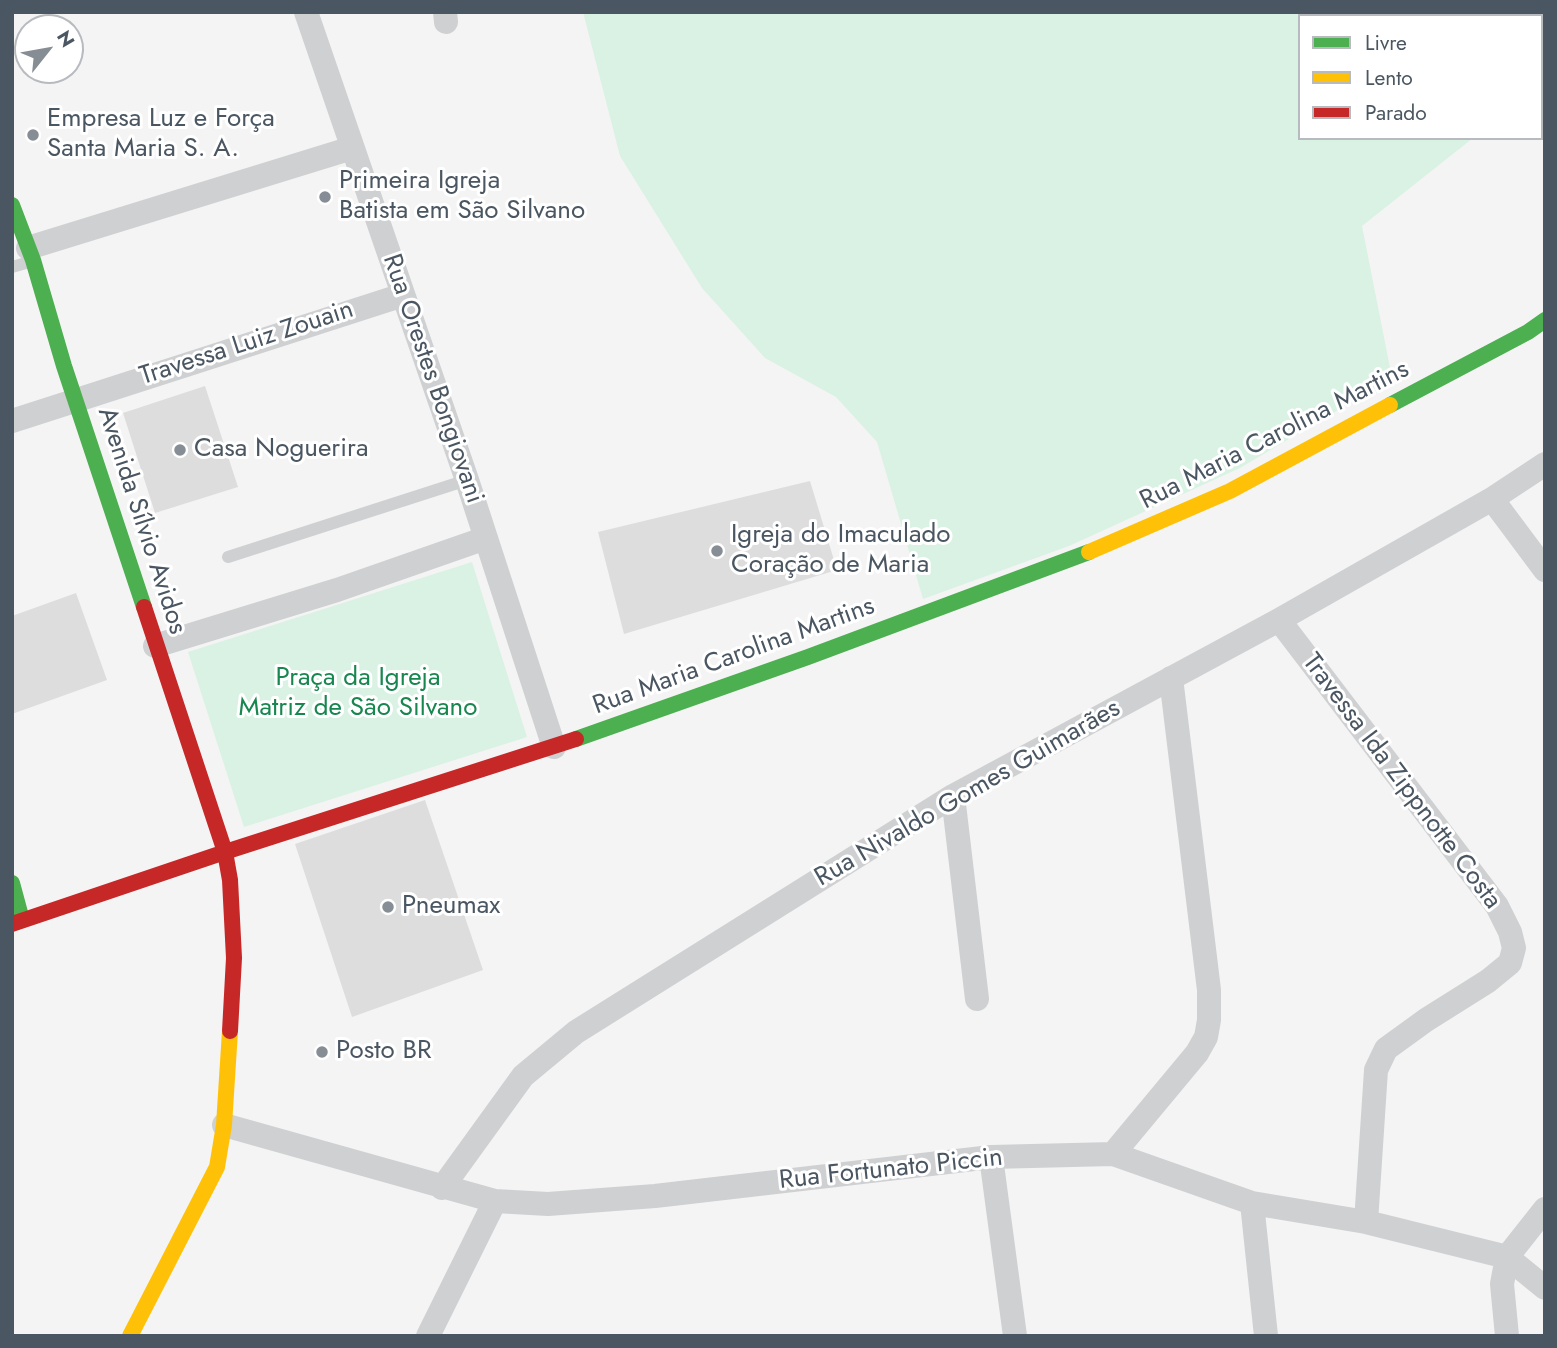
<!DOCTYPE html>
<html>
<head>
<meta charset="utf-8">
<style>
	body { margin:0 }
	#map { position:relative; width:1557px; height:1348px; overflow:hidden; background:#f4f4f4; font-family:Jost,sans-serif }
	canvas { display:block }
	.frame { position:absolute; inset:0; border:14px solid #4a5661; pointer-events:none }
	.legend { position:absolute; left:1298px; top:14px; width:245px; height:126px; box-sizing:border-box; background:#fff; border:2px solid #b7bbc0; margin:0; padding:9px 12px; list-style:none; font-size:21px; color:#4a5661 }
	.legend li { display:flex; align-items:center; gap:14px; height:35px }
	.legend b { width:35px; border:2px solid #b7bbc0 }
	.north { position:absolute; left:14px; top:14px; width:70px; height:70px; box-sizing:border-box; background:#fff; border:2px solid #b7bbc0; border-radius:50%; rotate:59deg; font-size:19px; font-weight:700; line-height:28px; text-align:center; color:#4a5661 }
	.north::after { content:''; display:block; margin:auto; width:24px; height:32px; background:#868d94; clip-path:polygon(50% 0,100% 100%,50% 72%,0 100%) }
</style>
</head>
<body>
<div id="map">
<canvas width="1557" height="1348"></canvas>
<div class="frame"></div>
<ul class="legend">
<li><b style="height:9px;background:#4caf50"></b>Livre</li>
<li><b style="height:9px;background:#ffc107"></b>Lento</li>
<li><b style="height:9px;background:#c62828"></b>Parado</li>
</ul>
<div class="north">N</div>
</div>
<script>
const ctx = document.querySelector('canvas').getContext('2d');
ctx.lineJoin = 'round';
function fillPath(path, color) { ctx.fillStyle = color; ctx.fill(path, 'evenodd'); }
const toPath = rows => new Path2D(rows.map(r => 'M' + r).join(''));
function strokePath(path, color, width, dash) { ctx.strokeStyle = color; ctx.lineWidth = width; ctx.lineCap = dash ? 'butt' : 'round'; ctx.setLineDash(dash || []); ctx.stroke(path); }
function drawText(font, color, halo, rows, align = 'center') {
  ctx.font = font + ' Jost,sans-serif'; ctx.lineWidth = 6; ctx.setLineDash([]); ctx.textBaseline = 'middle'; ctx.strokeStyle = halo; ctx.fillStyle = color; for (const [text, x, y, turn = 0] of rows) {
    ctx.save(); ctx.translate(x, y); ctx.rotate((+turn || 0) * Math.PI / 180); ctx.textAlign = isNaN(turn) ? turn : align; if (halo) ctx.strokeText(text, 0, 0); ctx.fillText(text, 0, 0); ctx.restore();
  }
}
fillPath(toPath([
	[583,12,1472,12,1473,16,1300,16,1300,138,1473,138,1362,226,1392,378,1240,468,1069,546,923,599,877,442,836,397,765,358,702,288,620,156],
	[472,562,527,737,244,827,188,652]
]), '#d9f2e3');
fillPath(toPath([
	[205,386,238,487,155,513,123,413],
	[810,481,837,570,624,634,598,532],
	[76,593,107,680,12,714,12,616],
	[425,800,483,970,352,1017,295,844]
]), '#ddddde');
strokePath(toPath([
	[1468,16,1473,12],
	[12,267,33,261],
	[228,557,467,480]
]), '#ced0d2', 12);
strokePath(toPath([
	[306,12,467,480,554,747],
	[445,12,446,22],
	[1355,12,1357,16],
	[28,248,352,148],
	[12,421,403,295],
	[1492,499,1545,570],
	[1279,620,1497,906,1510,932,1514,948,1510,963,1488,981,1426,1020,1386,1049,1376,1070,1366,1222],
	[155,646,337,590,486,538],
	[953,796,977,999],
	[224,1125,495,1201,548,1204,655,1196,991,1157,1113,1154,1252,1203,1366,1222,1507,1257,1545,1288],
	[1113,1154,1197,1053,1206,1037,1209,1020,1209,990,1171,678],
	[991,1157,1015,1336],
	[442,1188,523,1076,576,1032,953,796,1279,620,1492,499,1545,464],
	[1252,1203,1266,1336],
	[428,1336,495,1201],
	[1507,1336,1502,1284,1507,1257,1545,1209]
]), '#ced0d2', 24);
strokePath(toPath([
	[12,205,33,260,64,366,144,607],
	[1390,405,1528,332,1545,320],
	[576,739,808,657,1089,552],
	[12,883,22,920]
]), '#4caf50', 16);
strokePath(toPath([
	[1089,552,1230,491,1390,405],
	[130,1336,217,1167,224,1125,230,1031]
]), '#ffc107', 16);
strokePath(toPath([
	[144,607,225,852,230,880,234,958,230,1031],
	[12,924,225,852,576,739]
]), '#c62828', 16);
for (const [x, y, r, color] of [
	[33,135,7,"#868d94"],
	[325,197,7,"#868d94"],
	[180,450,7,"#868d94"],
	[717,551,7,"#868d94"],
	[388,907,7,"#868d94"],
	[322,1052,7,"#868d94"]
]) { const dot = new Path2D(); dot.arc(x, y, r, 0, 2 * Math.PI); ctx.fillStyle = color; ctx.fill(dot); strokePath(dot, '#fff', 2.5); }
drawText('26px', '#4a5661', '#fff', [
	["Empresa Luz e Força",47,120],
	["Santa Maria S. A.",47,150],
	["Primeira Igreja",339,182],
	["Batista em São Silvano",339,212],
	["Casa Noguerira",194,450],
	["Igreja do Imaculado",731,536],
	["Coração de Maria",731,566],
	["Pneumax",402,907],
	["Posto BR",336,1052]
], 'left');
drawText('26px', '#4a5661', '#fff', [
	["Travessa Luiz Zouain",247,344,-18],
	["Rua Orestes Bongiovani",432,379,71],
	["Rua Maria Carolina Martins",1275,436,-27],
	["Avenida Sílvio Avidos",141,521,72],
	["Rua Maria Carolina Martins",734,657,-20],
	["Travessa Ida Zippnotte Costa",1401,782,53],
	["Rua Nivaldo Gomes Guimarães",968,794,-30],
	["Rua Fortunato Piccin",891,1170,-6]
]);
drawText('26px', '#17864f', '#fff', [
	["Praça da Igreja",358,679],
	["Matriz de São Silvano",358,709]
]);
</script>
</body>
</html>
